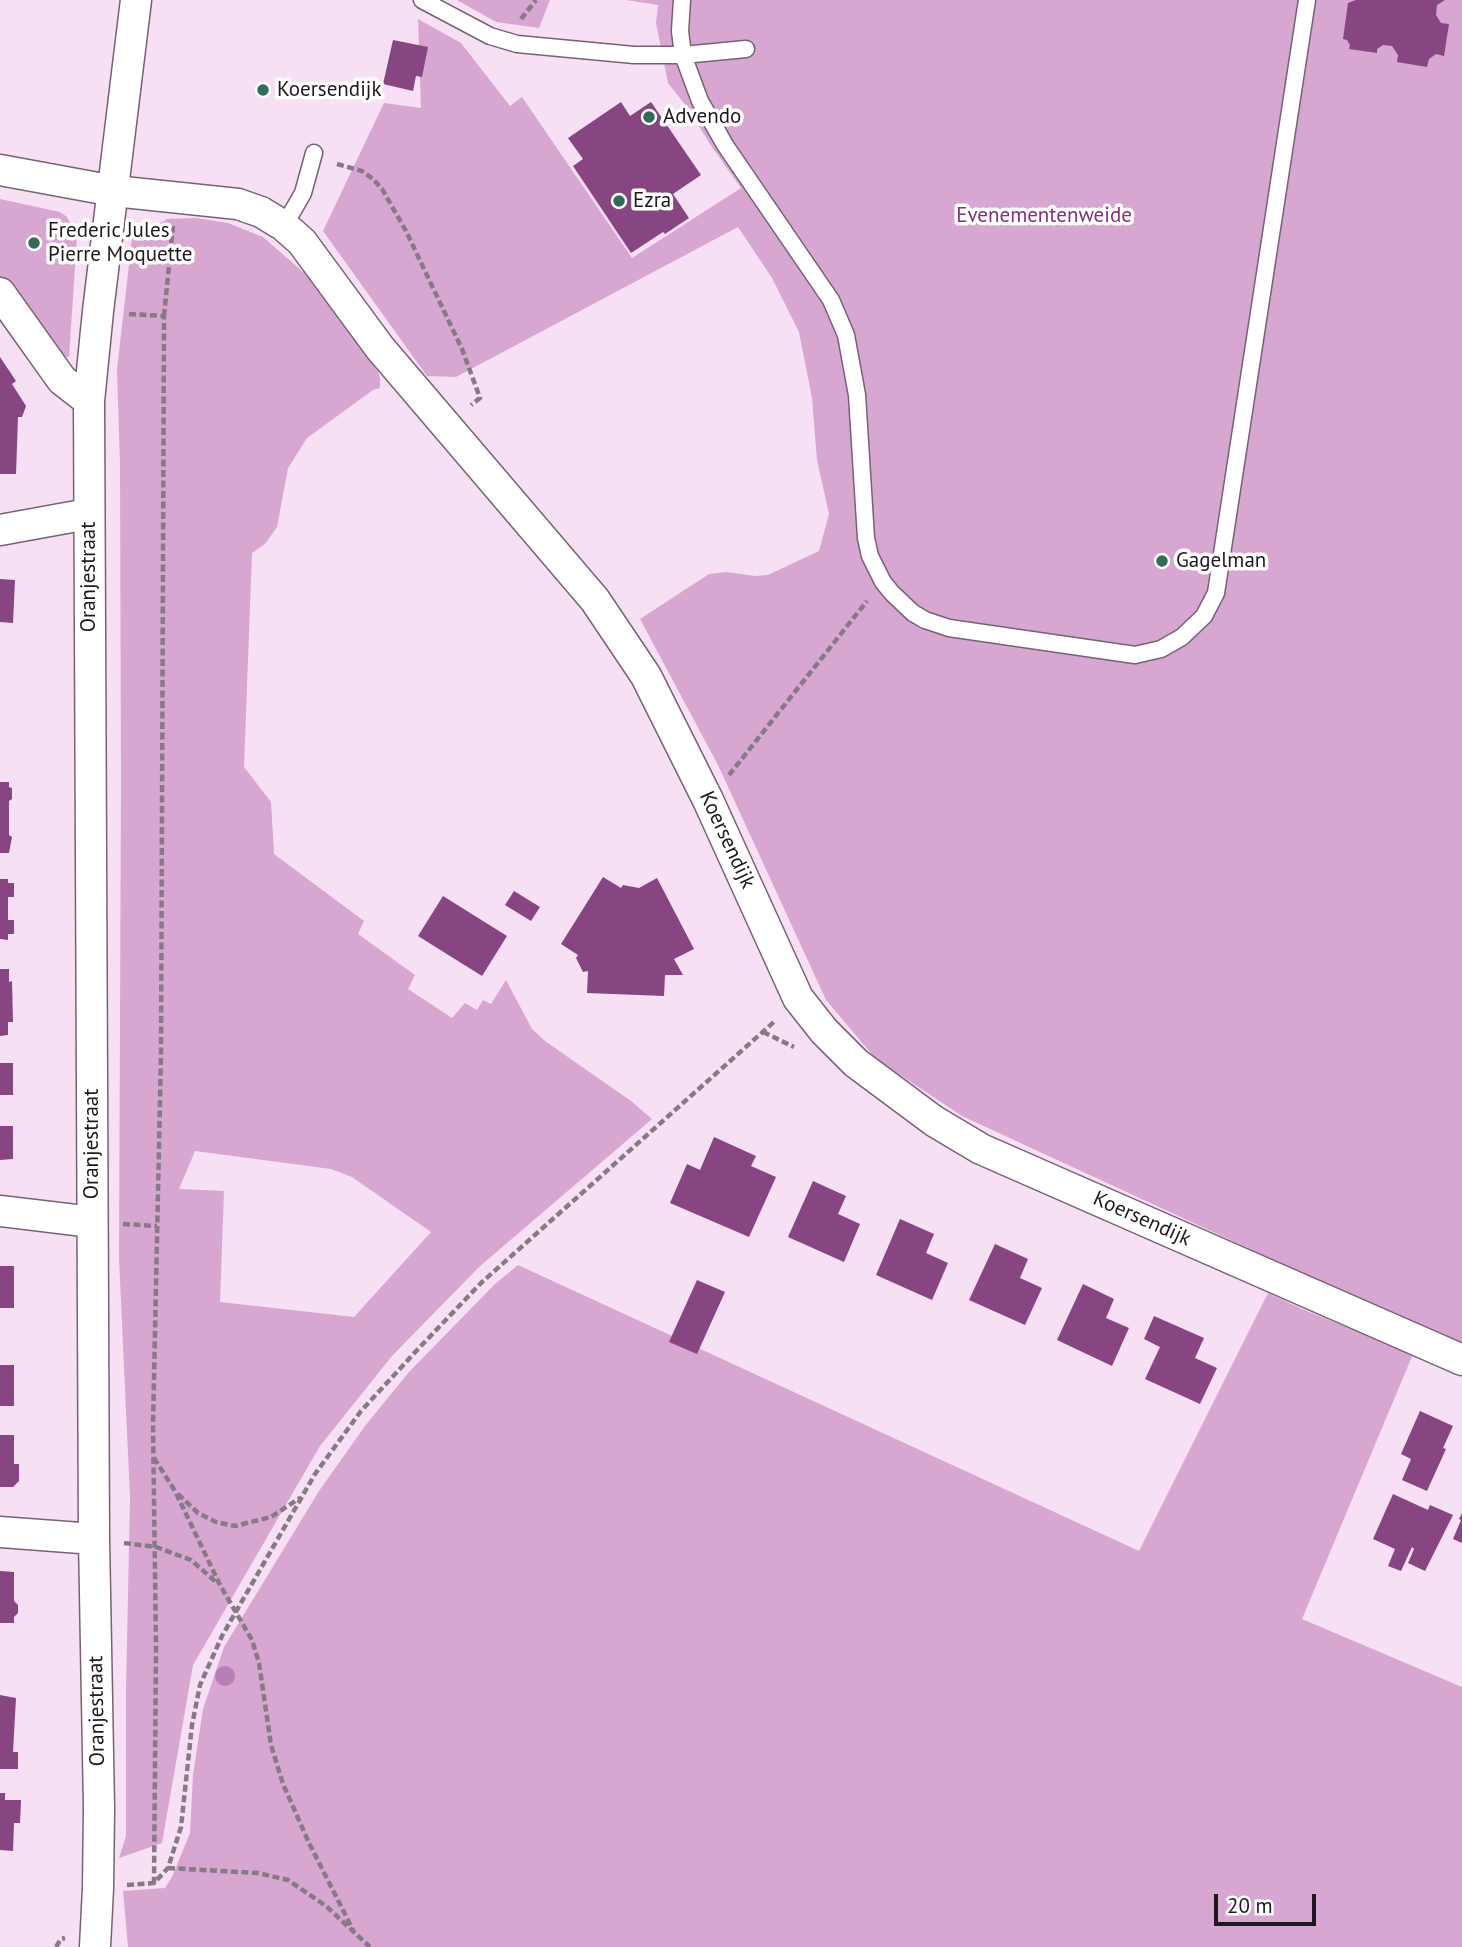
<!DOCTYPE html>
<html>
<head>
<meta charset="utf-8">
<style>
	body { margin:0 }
	#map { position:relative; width:1462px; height:1947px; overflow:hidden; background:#f7e0f4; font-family:"PT Sans",sans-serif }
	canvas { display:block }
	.scale { position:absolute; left:1214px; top:1894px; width:102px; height:32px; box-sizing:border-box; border:4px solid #1f171e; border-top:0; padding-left:9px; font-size:21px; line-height:24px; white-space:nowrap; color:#1f171e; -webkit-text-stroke:5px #fff; paint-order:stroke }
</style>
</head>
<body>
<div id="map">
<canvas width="1462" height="1947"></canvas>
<div class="scale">20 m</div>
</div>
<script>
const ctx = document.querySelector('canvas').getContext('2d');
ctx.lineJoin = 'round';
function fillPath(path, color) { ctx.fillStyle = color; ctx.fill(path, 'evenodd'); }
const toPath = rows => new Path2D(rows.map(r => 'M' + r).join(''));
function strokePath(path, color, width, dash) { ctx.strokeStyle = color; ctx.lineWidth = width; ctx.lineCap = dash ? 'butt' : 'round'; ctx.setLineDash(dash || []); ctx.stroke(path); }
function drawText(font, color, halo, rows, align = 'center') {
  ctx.font = font + ' "PT Sans",sans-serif'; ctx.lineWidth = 7; ctx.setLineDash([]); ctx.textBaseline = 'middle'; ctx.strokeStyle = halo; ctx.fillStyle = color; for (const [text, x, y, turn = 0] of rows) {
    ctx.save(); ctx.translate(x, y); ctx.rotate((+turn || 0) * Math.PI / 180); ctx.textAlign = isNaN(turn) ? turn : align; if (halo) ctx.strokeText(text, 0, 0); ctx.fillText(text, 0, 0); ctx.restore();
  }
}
fillPath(toPath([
	[457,0,550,0,539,28,496,22],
	[626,0,1462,0,1462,1343,1304,1274,962,1116,876,1059,826,1000,718,765,640,619,709,574,727,572,755,576,768,575,819,551,829,514,817,460,812,398,799,332,772,278,738,227,456,377,427,376,323,231,384,103,421,108,418,19,461,43,510,106,522,97,632,258,741,188,710,144,687,107,668,83,656,23,658,5],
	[0,199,60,212,67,217,77,237,69,357,55,356,0,277],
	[196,218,228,223,263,237,310,278,378,372,380,378,380,388,373,390,307,438,288,468,277,527,265,544,252,553,244,767,271,802,274,854,364,921,358,934,415,975,408,989,452,1018,465,1003,477,1010,483,1000,491,1004,506,980,532,1029,545,1041,631,1101,652,1119,479,1267,392,1356,320,1446,193,1665,162,1843,119,1858,126,1836,126,1689,130,1497,119,1258,121,781,120,464,117,370,132,238,167,219],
	[195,1151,331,1169,352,1177,431,1232,354,1317,220,1302,224,1191,179,1189],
	[518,1265,1139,1551,1268,1293,1302,1309,1413,1354,1302,1619,1462,1687,1462,1947,128,1947,123,1891,165,1888,172,1877,190,1833,193,1775,203,1709,224,1647,319,1491,365,1426,409,1372,495,1284]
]), '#d7a6d1');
fillPath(toPath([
	[1356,0,1445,0,1437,5,1436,15,1441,23,1449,24,1444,56,1436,54,1429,59,1427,67,1397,62,1398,55,1392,46,1383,45,1377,49,1377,53,1349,49,1350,45,1347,40,1343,39,1348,3],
	[393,40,428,47,422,77,416,76,413,91,383,84],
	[621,102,630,116,651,102,701,175,673,194,689,218,665,234,663,232,631,253,573,166,583,159,568,138],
	[0,357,16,381,12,384,26,406,22,417,18,417,16,474,0,474],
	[0,579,15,580,13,623,0,622],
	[0,782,9,782,9,787,12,788,12,799,9,801,9,835,12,837,9,853,0,853],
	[603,877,621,888,623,885,639,888,657,878,694,949,674,959,683,975,665,975,664,996,587,993,588,971,583,972,576,958,578,955,561,944],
	[0,879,8,879,8,883,14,883,14,897,8,897,8,920,14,920,14,934,8,934,8,940,0,939],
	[514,891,540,907,531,921,505,905],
	[443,896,507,936,482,976,418,936],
	[0,969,9,969,9,982,12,981,13,1022,8,1022,8,1035,0,1036],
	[0,1063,13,1063,13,1095,0,1095],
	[0,1126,13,1126,13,1159,0,1160],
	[714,1137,756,1156,751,1166,776,1177,749,1237,670,1203,687,1164,700,1170],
	[813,1181,846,1196,838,1214,860,1224,844,1262,788,1237],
	[900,1219,934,1234,926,1253,948,1263,932,1300,876,1275],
	[995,1244,1028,1259,1020,1278,1042,1288,1025,1325,969,1300],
	[0,1266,14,1266,14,1308,0,1308],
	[697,1280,725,1292,697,1354,669,1342],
	[1083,1284,1114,1299,1106,1318,1129,1328,1112,1366,1057,1340],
	[1154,1316,1204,1338,1195,1358,1217,1368,1200,1404,1145,1379,1160,1347,1144,1339],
	[0,1365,14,1365,14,1406,0,1406],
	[1420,1411,1453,1426,1443,1448,1446,1449,1427,1491,1402,1480,1411,1459,1401,1454],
	[0,1435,14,1435,14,1464,19,1464,19,1481,13,1487,0,1487],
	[1393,1494,1428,1510,1430,1505,1453,1515,1425,1571,1408,1563,1414,1549,1412,1547,1401,1571,1388,1566,1395,1549,1373,1539],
	[1462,1513,1462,1543,1453,1539,1461,1520,1459,1519],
	[0,1571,14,1572,14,1601,18,1605,18,1613,14,1617,14,1623,0,1623],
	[0,1695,16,1698,13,1752,18,1752,18,1769,0,1769],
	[0,1793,5,1793,5,1800,21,1800,20,1823,14,1823,13,1851,0,1850]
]), '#874582');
const service = toPath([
	[422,0,490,36,517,44,634,55,683,55,746,49],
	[682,0,680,31,683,55,700,101,725,145,831,300,846,335,857,395,866,538,870,556,883,582,892,593,913,613,925,620,949,628,1135,655,1161,649,1182,637,1204,616,1216,593,1307,0],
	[284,226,303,193,314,153]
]);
const minor = toPath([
	[0,170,114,191,238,204,261,212,284,226,302,242,380,348,595,600,646,676,708,800,798,998,824,1031,856,1063,934,1121,981,1149,1462,1360],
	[0,293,62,380,89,401],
	[0,530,88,514],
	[0,1211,92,1222],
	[0,1532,94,1539],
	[95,1947,98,1888,99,1808,94,1539,89,401,98,311,136,0]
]);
strokePath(service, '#766274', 19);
strokePath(minor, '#766274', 33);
strokePath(toPath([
	[521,19,536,0],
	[337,164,362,171,373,179,382,189,406,231,462,349,480,398,471,405],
	[129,314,164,316,161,1054,153,1425,156,1648,154,1883],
	[164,316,173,226],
	[729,775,867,601],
	[763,1032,794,1047],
	[123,1224,157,1226],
	[154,1458,175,1491,220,1585,252,1640,259,1663,271,1745,283,1784,309,1843,353,1930],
	[178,1494,198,1513,216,1522,235,1526,271,1517,300,1498],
	[124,1543,156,1547,191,1560,216,1582],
	[168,1868,258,1873,288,1880,326,1906,370,1947],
	[127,1885,154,1883,168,1868,181,1827,192,1725,200,1685,222,1636,315,1474,361,1411,419,1348,481,1283,775,1021],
	[56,1947,61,1939,65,1938]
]), '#887986', 4.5, [7, 3.5]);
strokePath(service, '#fff', 16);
strokePath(minor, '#fff', 30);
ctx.fillStyle = '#b77fb3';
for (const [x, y] of [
	[225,1676]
]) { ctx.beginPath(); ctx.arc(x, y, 10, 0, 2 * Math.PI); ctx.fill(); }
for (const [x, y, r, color] of [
	[263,90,7,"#306c57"],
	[649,117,7,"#306c57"],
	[619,201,7,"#306c57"],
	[34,243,7,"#306c57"],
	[1162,561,7,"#306c57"]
]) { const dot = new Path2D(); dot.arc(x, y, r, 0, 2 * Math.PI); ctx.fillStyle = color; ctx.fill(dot); strokePath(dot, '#fff', 2.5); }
drawText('21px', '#1f171e', '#fff', [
	["Koersendijk",277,90],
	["Advendo",663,117],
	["Ezra",633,201],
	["Frederic Jules",48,231],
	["Pierre Moquette",48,255],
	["Gagelman",1176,561]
], 'left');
drawText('21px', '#822f7d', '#fff', [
	["Evenementenweide",1044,216]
]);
drawText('21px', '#1f171e', '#fff', [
	["Oranjestraat",89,577,-90],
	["Koersendijk",727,840,65],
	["Oranjestraat",92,1144,-90],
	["Koersendijk",1142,1219,24],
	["Oranjestraat",97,1711,-91]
]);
</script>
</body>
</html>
